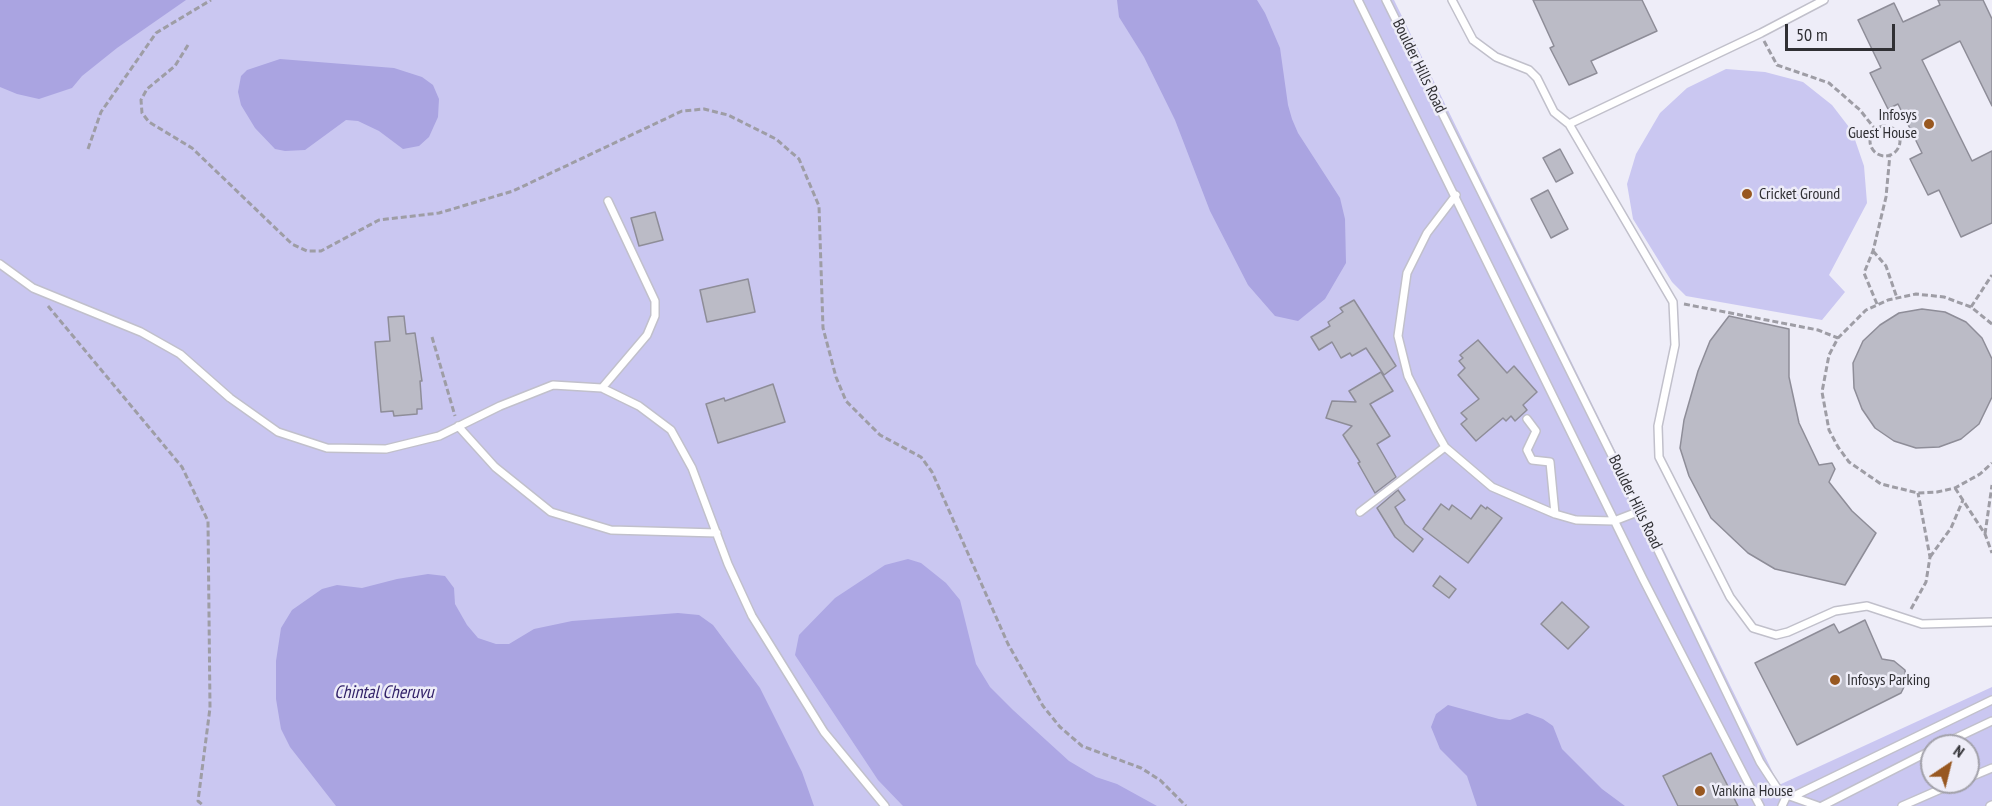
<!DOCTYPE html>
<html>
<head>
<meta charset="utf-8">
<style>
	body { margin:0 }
	#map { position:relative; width:1992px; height:806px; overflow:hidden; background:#eeedf8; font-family:"PT Sans Narrow",sans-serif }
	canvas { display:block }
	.north { position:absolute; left:1920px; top:734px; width:60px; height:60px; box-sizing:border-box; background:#eeedf8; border:2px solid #a2a1aa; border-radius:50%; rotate:35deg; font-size:16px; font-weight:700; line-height:24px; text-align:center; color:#303034 }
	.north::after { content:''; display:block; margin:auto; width:21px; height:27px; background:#985821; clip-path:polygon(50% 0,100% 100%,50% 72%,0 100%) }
	.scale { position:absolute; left:1785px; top:24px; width:110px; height:27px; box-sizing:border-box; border:3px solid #303034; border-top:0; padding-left:8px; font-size:18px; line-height:21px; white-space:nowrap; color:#303034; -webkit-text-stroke:4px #eeedf8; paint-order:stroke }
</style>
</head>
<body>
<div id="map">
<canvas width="1992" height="806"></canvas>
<div class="north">N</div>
<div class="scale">50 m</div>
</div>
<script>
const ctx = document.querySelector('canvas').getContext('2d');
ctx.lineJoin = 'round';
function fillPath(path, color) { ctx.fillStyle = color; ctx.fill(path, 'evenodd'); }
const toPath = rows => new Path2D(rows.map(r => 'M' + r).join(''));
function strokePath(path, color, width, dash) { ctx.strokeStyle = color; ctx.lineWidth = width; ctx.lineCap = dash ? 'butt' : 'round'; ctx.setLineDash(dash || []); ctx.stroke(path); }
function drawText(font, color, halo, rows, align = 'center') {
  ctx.font = font + ' "PT Sans Narrow",sans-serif'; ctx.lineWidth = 5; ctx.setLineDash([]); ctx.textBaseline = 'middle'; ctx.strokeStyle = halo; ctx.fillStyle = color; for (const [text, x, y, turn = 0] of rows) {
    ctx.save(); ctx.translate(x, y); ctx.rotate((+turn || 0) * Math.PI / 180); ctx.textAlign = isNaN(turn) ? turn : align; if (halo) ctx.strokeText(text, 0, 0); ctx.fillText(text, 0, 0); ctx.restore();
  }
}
fillPath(toPath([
	[0,0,1394,0,1779,785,1992,687,1992,806,0,806],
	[1932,746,1968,746,1968,782,1932,782],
	[1726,69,1765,72,1803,82,1832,105,1852,131,1864,166,1867,203,1829,275,1845,292,1822,320,1686,296,1672,282,1633,219,1627,184,1636,154,1660,113,1687,88]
]), '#cac7f1');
fillPath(toPath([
	[908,559,921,563,946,583,960,600,976,664,990,687,1013,710,1069,761,1096,777,1117,784,1157,806,903,806,878,780,795,655,799,635,835,598,885,565]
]), '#ada7e4');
fillPath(toPath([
	[0,0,186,0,117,48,82,76,72,88,39,99,17,94,0,87],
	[1117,0,1257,0,1265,13,1280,48,1288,105,1292,119,1298,133,1340,198,1345,219,1346,263,1325,299,1298,321,1275,316,1248,285,1210,211,1175,120,1144,57,1119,17],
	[280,59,394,68,422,77,433,85,439,99,438,117,429,137,419,146,403,149,379,131,358,121,346,120,305,150,285,151,275,149,255,128,241,105,238,92,241,76,247,70],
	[428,574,445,576,454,588,455,604,467,625,478,638,496,644,509,644,534,629,572,621,678,613,699,615,713,625,760,688,802,772,814,806,336,806,290,747,281,729,276,699,276,661,281,628,292,610,322,589,337,585,362,588,397,579],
	[1448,705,1499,719,1510,720,1527,713,1543,719,1553,726,1562,749,1602,789,1625,806,1477,806,1467,776,1440,749,1431,727,1436,714]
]), '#aaa4e1');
const building = toPath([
	[1533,0,1642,0,1657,31,1591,61,1597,73,1569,85,1550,48,1554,46,1533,0],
	[1938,0,1983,0,1992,19,1992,106,1960,41,1922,60,1972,161,1992,151,1992,223,1961,237,1939,190,1928,195,1910,159,1922,153,1898,104,1888,109,1870,73,1881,68,1858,20,1894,3,1903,22,1940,5,1938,0],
	[1560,149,1573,173,1556,182,1543,158,1560,149],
	[1548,190,1568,229,1551,238,1531,199,1548,190],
	[655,212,663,240,639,246,631,218,655,212],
	[748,279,755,312,707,322,700,290,748,279],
	[1354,300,1396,366,1384,375,1366,348,1352,356,1350,353,1341,358,1332,342,1319,350,1311,337,1330,326,1328,322,1343,312,1340,308,1354,300],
	[1922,309,1945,312,1966,322,1982,338,1992,359,1992,397,1979,424,1961,439,1939,447,1916,448,1894,441,1875,428,1862,409,1854,388,1853,363,1863,341,1880,325,1899,313,1922,309],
	[404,316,406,334,415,333,422,381,420,381,422,409,417,409,417,414,394,416,393,411,381,412,375,342,390,341,388,317,404,316],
	[1729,316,1789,329,1789,377,1799,423,1819,465,1832,463,1835,469,1829,482,1852,511,1876,533,1845,585,1775,569,1748,553,1711,518,1689,476,1680,448,1684,420,1698,371,1710,341,1729,316],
	[1478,340,1507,373,1514,366,1537,392,1523,405,1527,410,1515,421,1511,416,1506,421,1503,418,1476,441,1461,424,1467,419,1461,413,1479,399,1458,375,1465,368,1459,361,1463,358,1460,355,1478,340],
	[1381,372,1393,391,1370,404,1390,436,1377,444,1396,477,1375,493,1358,463,1360,462,1343,435,1352,426,1326,418,1332,401,1356,402,1349,391,1381,372],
	[773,384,785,422,718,443,706,404,724,398,725,401,773,384],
	[1398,490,1405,500,1395,507,1405,524,1423,539,1413,552,1395,537,1377,508,1398,490],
	[1441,504,1449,510,1452,505,1471,519,1481,505,1486,509,1487,507,1502,518,1468,563,1423,529,1441,504],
	[1440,576,1456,589,1449,598,1433,586,1440,576],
	[1562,602,1589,627,1568,649,1541,624,1562,602],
	[1865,620,1882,659,1894,661,1905,670,1906,683,1901,693,1797,745,1755,663,1834,624,1839,633,1865,620],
	[1711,753,1738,806,1678,806,1663,776,1711,753]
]);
fillPath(building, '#bbbbc6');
strokePath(building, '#8e8d98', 1.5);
const service = toPath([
	[1358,0,1643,579,1760,806],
	[1386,0,1629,490,1760,762,1779,791,1794,796,1992,700],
	[1452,0,1473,40,1496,57,1529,70,1537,78,1554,112,1569,124,1673,302,1675,345,1658,426,1659,457,1730,597,1753,628,1776,635,1788,632,1835,611,1867,606,1922,624,1992,622],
	[1569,124,1761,33,1824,0],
	[1456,195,1427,233,1407,273,1398,336,1408,376,1436,431,1445,447,1492,487,1555,514,1576,520,1614,521,1640,511],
	[0,264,33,288,141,332,180,354,230,398,278,432,327,448,386,449,439,436,500,406,553,385,602,388,639,406,671,430,692,468,728,564,752,616,824,732,885,806],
	[602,388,647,335,655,316,655,301,608,201],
	[1527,419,1536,431,1527,450,1532,460,1550,462,1555,514],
	[458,426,495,467,551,512,611,530,717,533],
	[1360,512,1445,447],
	[1939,746,1992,721],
	[1968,778,1992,768],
	[1782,806,1787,795,1818,806],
	[1822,806,1932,750],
	[1902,806,1957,782],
	[1990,806,1992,805]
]);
strokePath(service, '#c1c0cb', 10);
strokePath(toPath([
	[1764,41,1777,65,1829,83,1860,110,1875,129],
	[188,45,175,66,147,89,141,100,142,113,149,122,192,148,292,244,307,251,321,251,379,220,439,213,513,191,682,111,704,109,728,115,776,139,799,159,819,206,823,328,836,377,846,401,880,435,921,457,932,472,1008,644,1043,706,1060,727,1082,746,1141,768,1160,780,1186,806],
	'1870 141a15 15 0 1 1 30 0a15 15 0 1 1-30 0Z',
	[88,149,101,112,156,33,211,0],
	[1873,251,1886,266,1897,298],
	[1684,304,1818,330,1838,338],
	[1877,304,1864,273,1873,251,1886,197,1890,154],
	[48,306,182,467,208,521,210,708,198,801,204,806],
	[1971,307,1992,275],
	[1992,324,1971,307,1944,297,1916,294,1888,300,1866,310,1838,338,1829,355,1822,392,1829,430,1838,447,1849,462,1881,484,1918,493,1937,492,1955,488,1980,474,1992,463],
	[432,337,455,416],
	[1955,488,1985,534,1992,553],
	[1985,534,1992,485],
	[1930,557,1951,528,1963,500],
	[1911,609,1926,582,1930,557,1918,493]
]), '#9e9da5', 3, [6, 3]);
strokePath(service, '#fff', 7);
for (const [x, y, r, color] of [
	[1929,124,6,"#985821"],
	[1747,194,6,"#985821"],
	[1835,680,6,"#985821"],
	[1700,791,6,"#985821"]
]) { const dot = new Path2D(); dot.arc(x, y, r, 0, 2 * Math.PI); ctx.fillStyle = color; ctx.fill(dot); strokePath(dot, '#eeedf8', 2); }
drawText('16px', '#303034', '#eeedf8', [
	["Boulder Hills Road",1419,66,64],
	["Boulder Hills Road",1635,502,64]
]);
drawText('16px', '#303034', '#eeedf8', [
	["Infosys",1917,115,"right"],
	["Guest House",1917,133,"right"],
	["Cricket Ground",1759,194],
	["Infosys Parking",1847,680],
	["Vankina House",1712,791]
], 'left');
drawText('italic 18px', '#332369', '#eeedf8', [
	["Chintal Cheruvu",384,693]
]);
</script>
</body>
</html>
